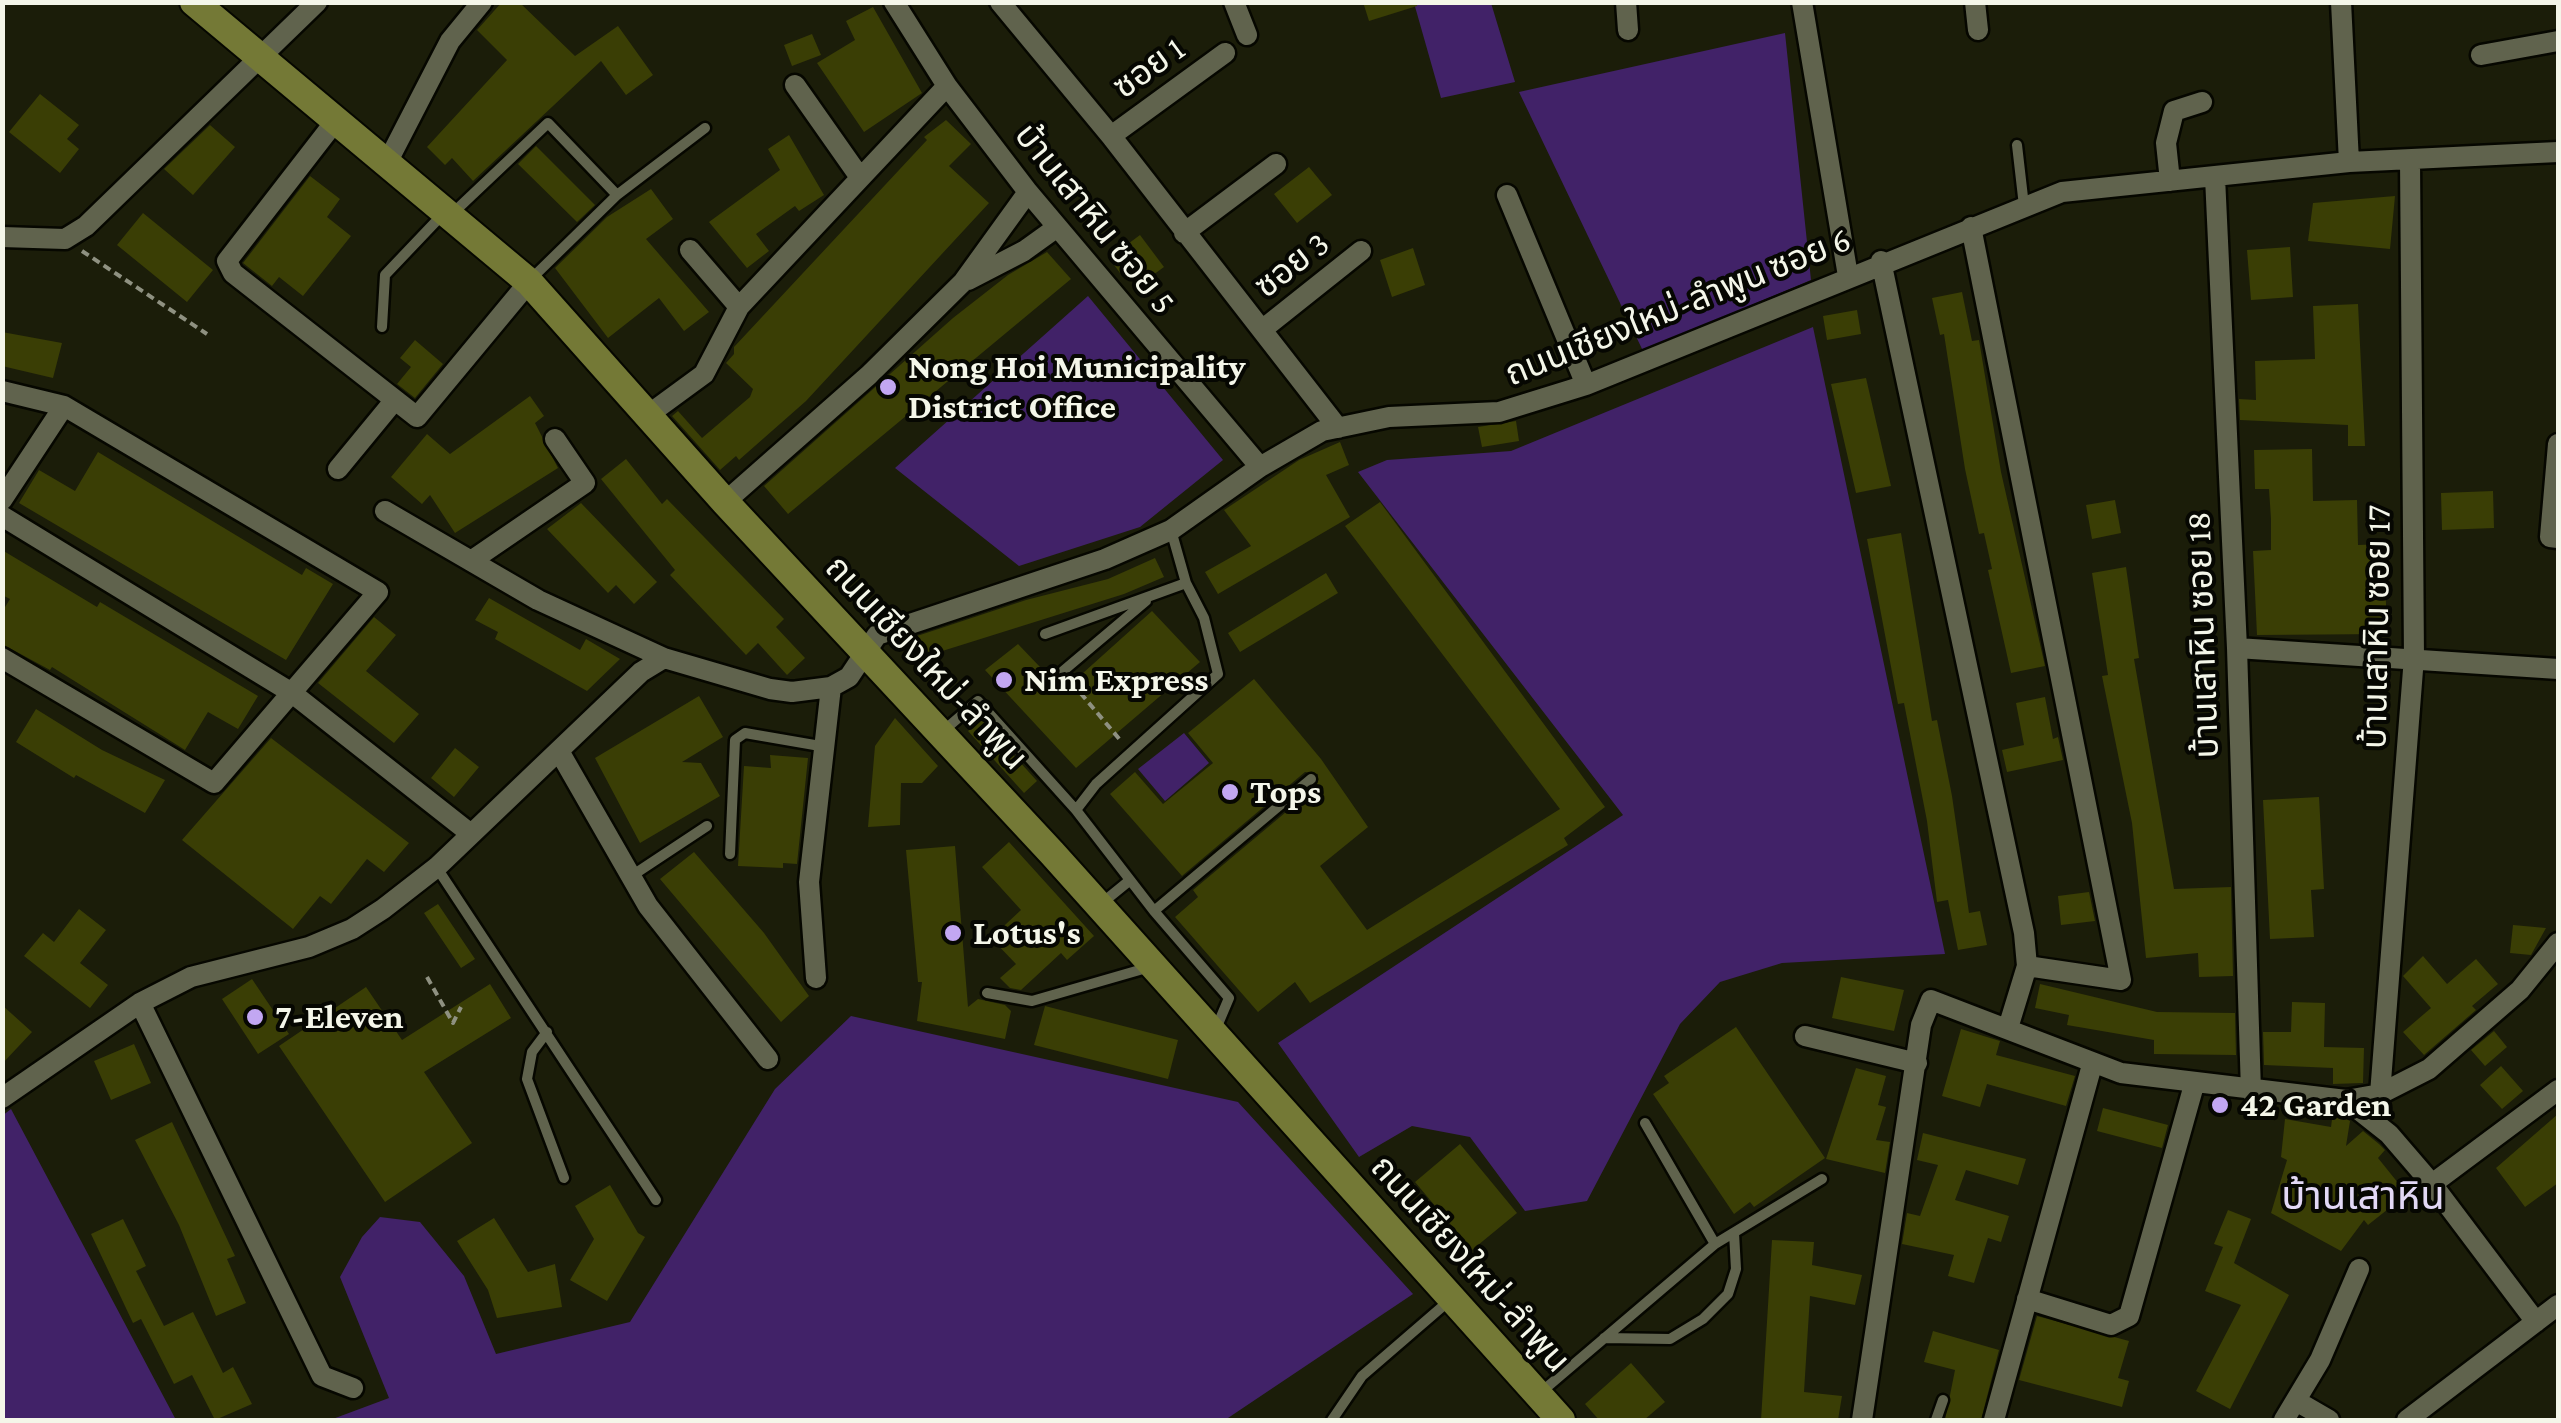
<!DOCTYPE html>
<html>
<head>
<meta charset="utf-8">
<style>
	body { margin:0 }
	#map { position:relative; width:2561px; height:1423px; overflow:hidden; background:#1b1d09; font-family:"Crimson Pro",serif }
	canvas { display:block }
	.frame { position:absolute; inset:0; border:5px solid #f4f6e9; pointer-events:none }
</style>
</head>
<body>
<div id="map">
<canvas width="2561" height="1423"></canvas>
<div class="frame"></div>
</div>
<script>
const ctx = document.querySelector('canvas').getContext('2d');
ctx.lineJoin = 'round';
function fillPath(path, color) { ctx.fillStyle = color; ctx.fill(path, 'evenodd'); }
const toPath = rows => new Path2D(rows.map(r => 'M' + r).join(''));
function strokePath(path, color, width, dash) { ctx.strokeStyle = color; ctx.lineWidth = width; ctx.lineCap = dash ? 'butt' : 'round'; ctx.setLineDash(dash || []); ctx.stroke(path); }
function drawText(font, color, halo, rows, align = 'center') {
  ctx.font = font + ' "Crimson Pro","Noto Sans Thai",serif'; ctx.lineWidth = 8; ctx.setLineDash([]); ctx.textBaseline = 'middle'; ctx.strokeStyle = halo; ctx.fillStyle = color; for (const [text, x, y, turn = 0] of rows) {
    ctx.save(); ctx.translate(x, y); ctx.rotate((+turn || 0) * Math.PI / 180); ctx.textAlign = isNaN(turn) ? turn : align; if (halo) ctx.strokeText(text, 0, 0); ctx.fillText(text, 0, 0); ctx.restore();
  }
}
fillPath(toPath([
	[1414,3,1491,3,1515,82,1441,98],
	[1785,33,1811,280,1643,351,1519,92],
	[1088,296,1223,460,1140,527,1019,566,895,468],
	[1813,327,1945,954,1782,963,1720,982,1680,1024,1587,1201,1525,1211,1470,1137,1412,1126,1359,1157,1278,1043,1623,815,1358,472,1387,460,1511,451],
	[1184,733,1209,763,1165,801,1138,769],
	[851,1016,1238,1102,1413,1294,1225,1420,330,1420,389,1398,340,1277,362,1237,380,1217,420,1222,464,1276,496,1354,630,1322,775,1089],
	[11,1109,176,1420,3,1420,2,1116]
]), '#412268');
fillPath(toPath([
	[502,2,519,2,575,56,618,26,653,75,626,95,601,61,473,181,452,158,445,165,427,147,507,60,477,30],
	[1363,2,1417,2,1417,6,1369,21],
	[873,7,922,93,864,132,817,63,855,40,846,21],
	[812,34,821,55,792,66,784,45],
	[40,94,79,125,67,139,79,149,60,173,9,132],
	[946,120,971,144,949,166,989,203,806,401,739,460,736,456,720,470,672,416,678,411,702,438,750,397,753,389,726,363,734,354,734,347,927,140,924,137],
	[210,125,235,147,193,195,164,169],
	[789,135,824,195,799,211,795,206,756,234,769,251,747,268,709,222,780,170,768,149],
	[536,146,595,205,577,222,518,164],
	[1309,167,1332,195,1297,223,1274,194],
	[310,176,340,199,327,217,351,236,303,296,279,277,272,286,243,263],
	[651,189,673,219,646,239,709,312,684,331,659,298,608,338,555,268,607,217],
	[2395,196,2390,249,2308,241,2313,203],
	[143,213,213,270,187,302,117,245],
	[1140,235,1164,267,1142,283,1130,267,1120,273,1109,258],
	[2290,247,2293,297,2251,300,2247,250],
	[1413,248,1425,285,1392,297,1380,260],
	[1047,252,1071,279,788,514,764,486,953,318,1008,275],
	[1962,292,1972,341,1979,340,2001,472,2045,666,2011,673,1988,570,1992,569,1984,533,1979,534,1965,469,1944,334,1940,335,1932,298],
	[2358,304,2365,446,2348,446,2348,425,2240,420,2239,399,2256,400,2255,361,2315,359,2313,306],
	[1857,310,1861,334,1827,340,1823,316],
	[2,332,62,343,53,378,2,366],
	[415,340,443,364,415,398,397,384,411,367,400,358],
	[1866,378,1891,486,1856,493,1831,384],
	[530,396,544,416,535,423,558,468,455,533,430,495,422,504,391,477,427,434,450,454],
	[1516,421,1519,441,1482,447,1478,427],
	[1340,442,1349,465,1326,475,1350,517,1218,594,1205,572,1251,546,1224,510,1299,460],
	[2312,449,2313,501,2357,500,2358,545,2384,544,2387,634,2257,635,2253,551,2271,550,2271,519,2269,489,2255,489,2254,450],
	[98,452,302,575,306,568,333,584,286,660,19,503,39,470,75,491],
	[626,459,662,504,667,499,784,619,776,627,805,658,787,675,758,643,746,655,670,575,675,570,601,479],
	[2493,491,2494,528,2442,530,2441,493],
	[2115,500,2121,533,2092,539,2086,505],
	[1380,502,1605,807,1564,838,1568,845,1310,1003,1295,982,1258,1012,1175,917,1198,897,1193,890,1317,786,1318,774,1305,772,1182,876,1110,794,1135,772,1163,804,1213,763,1188,733,1254,679,1321,759,1368,827,1320,866,1367,930,1560,809,1345,526],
	[581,503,657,582,634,604,616,585,608,593,547,529],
	[1901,533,1932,721,1937,720,1952,796,1969,913,1980,911,1987,945,1958,950,1948,900,1937,902,1927,821,1904,703,1898,704,1867,539],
	[2,550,97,607,100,602,258,696,238,729,208,712,185,750,52,667,50,670,2,644,2,612,10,599,2,595],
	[1155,558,1164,577,1124,594,920,658,914,637,1026,600,1108,579],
	[2126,567,2139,658,2134,659,2174,889,2231,887,2233,976,2199,977,2198,953,2146,958,2132,823,2102,676,2108,675,2092,573],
	[1326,573,1338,593,1240,652,1228,633],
	[489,598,580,650,586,639,620,659,587,691,495,639,498,632,475,620],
	[1152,611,1200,662,1076,768,985,670,1018,644,1063,691],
	[374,617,396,635,366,671,419,714,394,743,318,683],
	[699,696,723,737,682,762,701,763,720,796,640,843,595,758],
	[2045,697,2053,739,2058,737,2063,760,2007,772,2002,750,2024,745,2016,703],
	[36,709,102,750,165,780,145,813,76,775,74,778,16,742],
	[895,718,938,766,922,783,901,783,900,825,868,827,875,746],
	[981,719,1037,781,1024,793,968,731],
	[271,738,409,843,384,872,367,859,331,904,320,896,293,929,182,840],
	[455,748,479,767,454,797,431,778],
	[770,755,808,758,797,864,783,863,783,868,738,866,744,766,771,768],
	[2319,797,2324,889,2311,890,2314,937,2270,939,2263,800],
	[1009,842,1094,936,1067,960,1061,953,1021,990,1010,988,1000,978,1016,964,991,938,1021,910,982,867],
	[955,846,968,1007,978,999,1005,1005,1011,1011,1005,1039,917,1021,922,982,918,982,906,850],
	[694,852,764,933,809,996,781,1022,660,879],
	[2089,892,2095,921,2061,925,2058,896],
	[438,904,475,959,461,968,424,913],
	[79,909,106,930,80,963,108,985,90,1008,24,956,43,933,54,942],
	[2513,925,2546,928,2531,955,2510,953],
	[2423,956,2447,984,2476,959,2498,984,2472,1006,2476,1010,2424,1055,2403,1032,2431,1008,2403,976],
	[1841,977,1904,990,1894,1031,1832,1018],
	[252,979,289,1034,258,1054,222,999],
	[490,984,511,1018,424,1072,472,1143,385,1202,279,1046,366,987,402,1040],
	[2040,984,2157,1012,2235,1013,2236,1055,2154,1054,2154,1040,2067,1025,2069,1015,2035,1008],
	[2292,1002,2325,1003,2324,1047,2364,1048,2363,1083,2333,1084,2333,1068,2264,1065,2263,1032,2291,1032],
	[2,1005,32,1032,2,1064],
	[1045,1006,1178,1040,1168,1079,1034,1045],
	[1736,1027,1825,1158,1754,1207,1750,1202,1734,1214,1653,1094,1669,1083,1664,1076],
	[1961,1029,2000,1041,1996,1055,2075,1076,2066,1106,1987,1084,1980,1107,1942,1096],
	[2494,1031,2507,1047,2485,1066,2471,1050],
	[134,1044,151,1083,111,1100,94,1061],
	[2501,1066,2523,1091,2502,1109,2480,1085],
	[1856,1068,1886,1076,1878,1105,1886,1107,1876,1140,1890,1142,1885,1173,1826,1159],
	[2103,1108,2168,1125,2162,1148,2097,1131],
	[2333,1112,2350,1121,2346,1146,2363,1131,2379,1144,2385,1150,2378,1158,2407,1194,2368,1225,2364,1220,2341,1251,2271,1213,2287,1160,2281,1157,2285,1119,2331,1127],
	[2558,1114,2558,1183,2525,1207,2496,1168],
	[172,1122,235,1256,227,1259,246,1303,216,1316,179,1225,135,1140],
	[1923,1133,2026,1159,2018,1185,1966,1170,1955,1200,2009,1216,2001,1242,1988,1238,1974,1283,1948,1276,1954,1255,1902,1244,1907,1213,1920,1216,1938,1165,1917,1160],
	[1460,1144,1517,1213,1472,1250,1415,1182],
	[610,1185,638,1233,645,1237,607,1301,570,1280,594,1239,575,1206],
	[2228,1210,2251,1219,2234,1263,2289,1295,2230,1409,2196,1391,2241,1305,2205,1291,2223,1247,2214,1244],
	[494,1218,528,1272,555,1264,562,1307,497,1318,488,1290,457,1241],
	[123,1219,146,1266,136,1271,164,1326,193,1312,223,1373,233,1367,252,1404,215,1420,192,1375,174,1384,141,1319,133,1323,91,1234],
	[1772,1240,1814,1242,1812,1265,1862,1275,1855,1305,1810,1296,1804,1392,1842,1396,1838,1420,1761,1420],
	[2037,1316,2129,1341,2118,1378,2129,1381,2122,1407,2019,1380],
	[1933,1331,1999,1350,1981,1420,1945,1420,1955,1370,1924,1362],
	[1631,1363,1665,1402,1644,1420,1599,1420,1585,1404]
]), '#3a3e05');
const service = toPath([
	[2017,145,2024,206],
	[453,213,548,123,617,195],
	[529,281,617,195,705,128],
	[382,327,385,275,443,214],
	[1045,634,1186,583],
	[1063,671,1146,601],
	[942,732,978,701,1076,810,1154,911,1229,998,1215,1031],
	[1076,810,1096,784,1218,674,1204,618,1186,583,1171,530],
	[730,854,735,740,745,733,826,747],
	[437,868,656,1200],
	[630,877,707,826],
	[1102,903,1129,881],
	[1154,911,1311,779],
	[987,993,1032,1001,1150,967],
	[547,1032,532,1052,527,1079,564,1178],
	[1715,1244,1822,1179],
	[1604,1338,1670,1339,1703,1319,1728,1294,1736,1269,1734,1233],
	[1540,1393,1715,1244,1645,1123],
	[1332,1420,1362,1376,1450,1300],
	[1936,1420,1943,1400]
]);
const minor = toPath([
	[894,2,947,86,1028,192,1260,467],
	[1000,2,1111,136,1338,428],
	[1234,2,1247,35],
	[1626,2,1628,30],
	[1802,2,1848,276],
	[1975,2,1978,30],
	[2341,2,2349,162],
	[2481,55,2558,41],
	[795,85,859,176],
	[337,119,227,261,233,273,417,417,529,282],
	[1111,136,1225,53],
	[388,161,450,41,482,2],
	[2215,177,2237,648,2251,1091],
	[2170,181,2166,143,2174,111,2202,102],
	[1507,195,1586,385],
	[1971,227,2121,980,2027,966],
	[1184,233,1276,164],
	[2,237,65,239,86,226,317,2],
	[690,250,739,307],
	[1881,261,2024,933,2027,966,2008,1028],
	[968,280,1024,251,1056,228],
	[1263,329,1361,251],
	[2,391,64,406,378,592,214,783,2,658],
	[648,415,704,374,739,307,947,86],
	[2558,444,2550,537,2558,538],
	[338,469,394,401],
	[2,500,64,406],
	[725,502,869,375,963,282,1028,192],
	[385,511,538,600,664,658],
	[2,516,292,693,471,834],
	[471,561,585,483,555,439],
	[2237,648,2558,669],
	[559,751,648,906,768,1059],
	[816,978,809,882,831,687],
	[140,1003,322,1376,353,1388],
	[1805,1036,1917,1063],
	[2380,1094,2414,657,2410,160],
	[2,1098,140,1003,191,977,309,947,352,929,383,909,437,867,641,672,664,658,770,689,792,692,831,687,849,677,877,635,1105,559,1171,530,1260,467,1322,431,1389,417,1499,412,1586,385,2062,192,2349,162,2558,152],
	[2346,1100,2389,1134,2432,1184,2536,1322],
	[2432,1184,2558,1090],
	[2027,1299,2111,1325,2129,1316,2194,1085],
	[2298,1402,2329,1420],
	[1862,1420,1921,1025,1931,1000,2121,1073,2346,1100,2380,1094,2429,1069,2520,990,2558,943],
	[1994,1420,2092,1065],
	[2284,1420,2320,1360,2359,1269],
	[2407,1420,2558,1305]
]);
const secondary = toPath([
	[194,2,529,282,725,502,1052,853,1561,1420]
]);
strokePath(service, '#060700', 15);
strokePath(minor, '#060700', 25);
strokePath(secondary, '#060700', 32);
strokePath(toPath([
	[82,251,207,334],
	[1072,683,1121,741],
	[427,977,453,1023,461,1007]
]), '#8f9181', 4, [8, 5]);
strokePath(service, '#60634d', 10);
strokePath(minor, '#60634d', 20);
strokePath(secondary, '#747936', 28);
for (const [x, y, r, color] of [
	[888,387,10,"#c2a7f2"],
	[1004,680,10,"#c2a7f2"],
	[1230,792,10,"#c2a7f2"],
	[953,933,10,"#c2a7f2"],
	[255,1017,10,"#c2a7f2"],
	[2220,1105,10,"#c2a7f2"]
]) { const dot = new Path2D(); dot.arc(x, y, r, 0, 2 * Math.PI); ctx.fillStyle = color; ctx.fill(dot); strokePath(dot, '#060702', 4); }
drawText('35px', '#f4f6e9', '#060702', [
	["ซอย 1",1149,68,-36],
	["บ้านเสาหิน ซอย 5",1095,219,51],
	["ซอย 3",1292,265,-38],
	["ถนนเชียงใหม่-ลำพูน ซอย 6",1678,307,-22],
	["บ้านเสาหิน ซอย 17",2377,627,-89],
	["บ้านเสาหิน ซอย 18",2203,635,-92],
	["ถนนเชียงใหม่-ลำพูน",926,663,47],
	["ถนนเชียงใหม่-ลำพูน",1470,1264,48]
]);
drawText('bold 35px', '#f4f6e9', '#060702', [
	["Nong Hoi Municipality",908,367],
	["District Office",908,407],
	["Nim Express",1024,680],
	["Tops",1250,792],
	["Lotus's",973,933],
	["7-Eleven",275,1017],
	["42 Garden",2240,1105]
], 'left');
drawText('40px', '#e2d8f5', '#060702', [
	["บ้านเสาหิน",2363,1197]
]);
</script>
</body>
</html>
